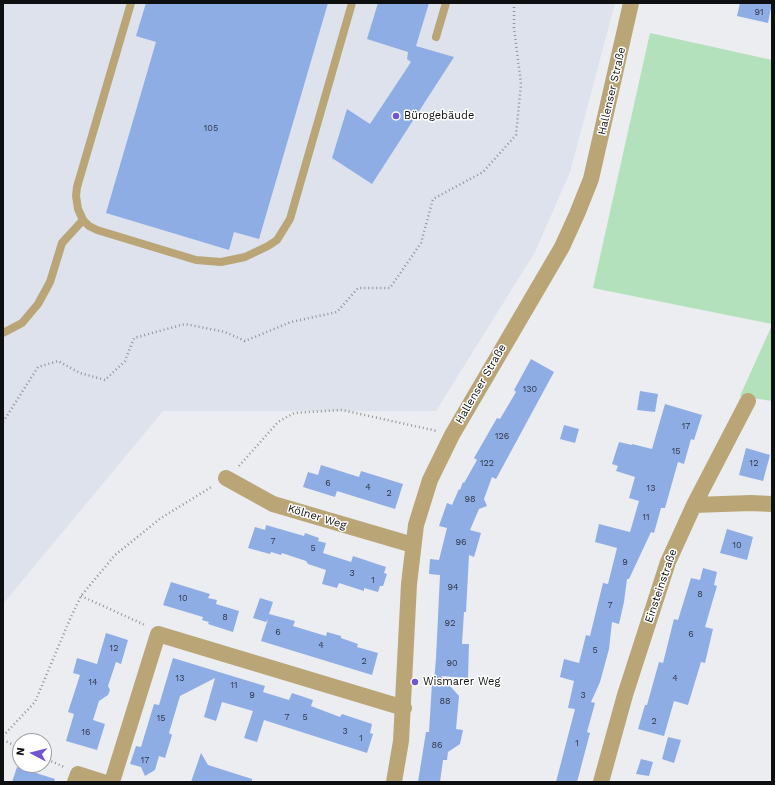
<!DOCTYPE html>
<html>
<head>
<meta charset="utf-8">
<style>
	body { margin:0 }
	#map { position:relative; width:775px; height:785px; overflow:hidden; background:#ebedf0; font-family:"Work Sans",sans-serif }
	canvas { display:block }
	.frame { position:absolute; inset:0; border:4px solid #0e0f10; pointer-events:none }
	.north { position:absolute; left:12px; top:733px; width:40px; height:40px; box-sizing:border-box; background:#fff; border:1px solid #9f9f9f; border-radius:50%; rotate:277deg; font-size:11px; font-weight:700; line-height:16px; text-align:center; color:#0e0f10 }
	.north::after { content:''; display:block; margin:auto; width:14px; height:18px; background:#6f56d0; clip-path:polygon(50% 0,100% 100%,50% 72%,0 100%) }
</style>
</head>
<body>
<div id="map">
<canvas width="775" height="785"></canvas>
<div class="frame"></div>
<div class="north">N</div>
</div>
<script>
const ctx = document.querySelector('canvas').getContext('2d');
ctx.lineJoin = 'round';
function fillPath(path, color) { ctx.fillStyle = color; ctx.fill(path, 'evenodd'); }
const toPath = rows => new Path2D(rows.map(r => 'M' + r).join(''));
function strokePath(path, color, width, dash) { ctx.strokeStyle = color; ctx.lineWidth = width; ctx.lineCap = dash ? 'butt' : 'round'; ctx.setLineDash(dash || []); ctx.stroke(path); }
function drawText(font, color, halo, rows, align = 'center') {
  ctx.font = font + ' "Work Sans",sans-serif'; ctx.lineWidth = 3; ctx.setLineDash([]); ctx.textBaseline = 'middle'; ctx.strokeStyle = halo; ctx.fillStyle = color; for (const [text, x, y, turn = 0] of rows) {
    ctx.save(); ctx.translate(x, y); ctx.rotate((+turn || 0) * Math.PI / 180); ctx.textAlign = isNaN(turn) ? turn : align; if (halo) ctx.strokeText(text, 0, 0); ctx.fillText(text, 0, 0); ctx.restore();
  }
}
fillPath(toPath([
	[3,3,615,3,570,172,535,252,436,411,163,411,3,604]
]), '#dde2ec');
fillPath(toPath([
	[650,33,772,60,772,324,593,288],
	[772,325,772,401,740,396]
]), '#b3e1bb');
fillPath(toPath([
	[146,3,328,3,259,239,234,232,229,250,106,213,156,42,136,36],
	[378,3,429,3,416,46,454,57,372,184,332,158,347,109,370,124,411,62,407,59,408,52,367,39],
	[740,3,772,3,768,23,737,16],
	[531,359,554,372,496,479,492,477,484,499,487,506,479,509,470,530,481,533,474,557,469,555,466,612,464,612,462,644,469,644,468,678,441,676,459,696,456,729,463,730,460,744,448,752,447,760,443,760,440,782,418,782,426,732,429,732,432,683,434,683,436,658,440,575,429,574,430,559,439,560,447,528,439,526,447,503,452,505,459,489,460,490,463,482,464,483,477,460,474,458,497,418,500,419,516,392,514,390],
	[640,391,658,394,655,412,637,410],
	[665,404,702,415,694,440,691,439,684,464,678,462,665,508,661,508,654,533,651,532,629,579,627,579,624,602,619,624,612,622,609,649,600,682,591,702,595,703,587,732,590,733,577,782,556,782,575,709,568,708,574,681,560,677,564,659,579,663,586,635,590,636,603,583,608,584,617,548,595,542,599,524,630,532,639,501,629,498,635,477,616,471,618,466,612,464,619,442,632,445,632,444,652,449],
	[564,425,579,429,575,443,560,439],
	[746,448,770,455,763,481,739,475],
	[321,465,359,477,361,471,403,484,395,509,337,491,335,497,303,487,308,472,318,475],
	[266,525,304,536,305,533,319,538,318,541,326,543,323,553,351,562,353,556,386,567,384,573,387,574,383,586,380,586,378,592,364,588,364,591,339,583,337,588,322,584,326,570,308,564,306,561,282,553,281,555,271,552,270,554,248,548,255,527,265,530],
	[727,529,753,537,747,560,720,553],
	[703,568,717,572,714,585,717,586,705,627,713,629,705,663,701,662,688,705,674,701,664,736,638,729,645,705,647,705,659,662,663,663,674,619,678,620,691,578,700,580],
	[171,582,210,594,208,598,217,600,216,604,239,611,233,632,208,624,209,622,202,620,203,617,163,605],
	[260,598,273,602,269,614,295,621,293,626,326,636,327,632,341,636,341,638,358,644,357,647,378,653,372,675,261,641,268,619,266,622,253,618],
	[106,633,128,640,121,664,116,662,108,686,110,690,108,695,99,701,93,720,105,724,97,750,66,741,74,714,68,712,80,675,73,673,77,658,97,664],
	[173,658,265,686,263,692,289,700,292,693,313,700,311,706,340,717,342,714,372,724,370,733,373,734,367,753,264,720,257,742,244,738,253,711,222,702,216,721,204,717,215,678,180,696,169,733,172,735,165,758,159,756,155,770,145,776,141,767,130,764,136,746,141,747,154,704,159,705],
	[668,737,681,740,674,763,662,759],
	[201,753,208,765,252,779,252,782,191,782],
	[641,759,653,762,649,776,636,774],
	[17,767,55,779,54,782,12,782]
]), '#8fade5');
strokePath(toPath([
	[3,422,38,367,58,361,80,373,105,380,125,361,134,338,185,324,225,332,245,341,291,322,337,312,358,288,390,288,421,243,433,199,483,172,516,135,521,84,514,28,514,3],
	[239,466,278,422,294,413,342,410,437,431],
	[81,596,145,625],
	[3,736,35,702,70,619,81,596,115,555,161,518,213,486],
	[3,740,20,748],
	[44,758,64,767]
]), '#929396', 2.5, [1, 3]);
strokePath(toPath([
	[131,3,77,187,76,196,78,209,83,220,89,226,97,230,196,260,221,262,245,257,268,246,277,240,290,219,352,3],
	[436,37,446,3],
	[3,333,22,323,38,304,50,282,62,243,83,220]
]), '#baa577', 8);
strokePath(toPath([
	[226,478,273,504,413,545],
	[694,505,751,503,772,504],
	[75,782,78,774,103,782],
	[112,782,158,634,404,708],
	[394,782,401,741,409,584,416,525,430,480,452,435,562,247,577,214,591,179,631,3],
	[601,782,625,695,668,562,694,505,748,401]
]), '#baa577', 16);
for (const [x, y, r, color] of [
	[396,116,4,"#6f56d0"],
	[415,682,4,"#6f56d0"]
]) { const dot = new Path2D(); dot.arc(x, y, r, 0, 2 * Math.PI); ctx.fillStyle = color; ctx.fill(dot); strokePath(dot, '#fff', 1.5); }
drawText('9px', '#2e3645', null, [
	["91",759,12],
	["105",211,128],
	["130",530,389],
	["17",686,426],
	["126",502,436],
	["15",676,451],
	["122",487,463],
	["12",754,463],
	["6",328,483],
	["4",368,487],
	["13",651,488],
	["2",389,493],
	["98",470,499],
	["11",646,517],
	["7",273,541],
	["96",461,542],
	["10",737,545],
	["5",313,548],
	["9",625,562],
	["3",352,573],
	["1",373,580],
	["94",453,587],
	["8",700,594],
	["10",183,598],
	["7",610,605],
	["8",225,617],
	["92",450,623],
	["6",278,632],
	["6",691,634],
	["4",321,645],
	["12",114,648],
	["5",595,650],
	["2",364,661],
	["90",452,663],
	["13",180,678],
	["4",675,678],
	["14",93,682],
	["11",234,685],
	["9",252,695],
	["3",583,695],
	["88",445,701],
	["7",287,717],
	["5",305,717],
	["15",161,718],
	["2",654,721],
	["3",345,731],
	["16",86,732],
	["1",361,738],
	["1",577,743],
	["86",437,745],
	["17",145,760]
]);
drawText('11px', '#0e0f10', '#fff', [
	["Hallenser Straße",612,91,-77],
	["Hallenser Straße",481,384,-60],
	["Kölner Weg",317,517,17],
	["Einsteinstraße",661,586,-71]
]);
drawText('11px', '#0e0f10', '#fff', [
	["Bürogebäude",404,116],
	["Wismarer Weg",423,682]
], 'left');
</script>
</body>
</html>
